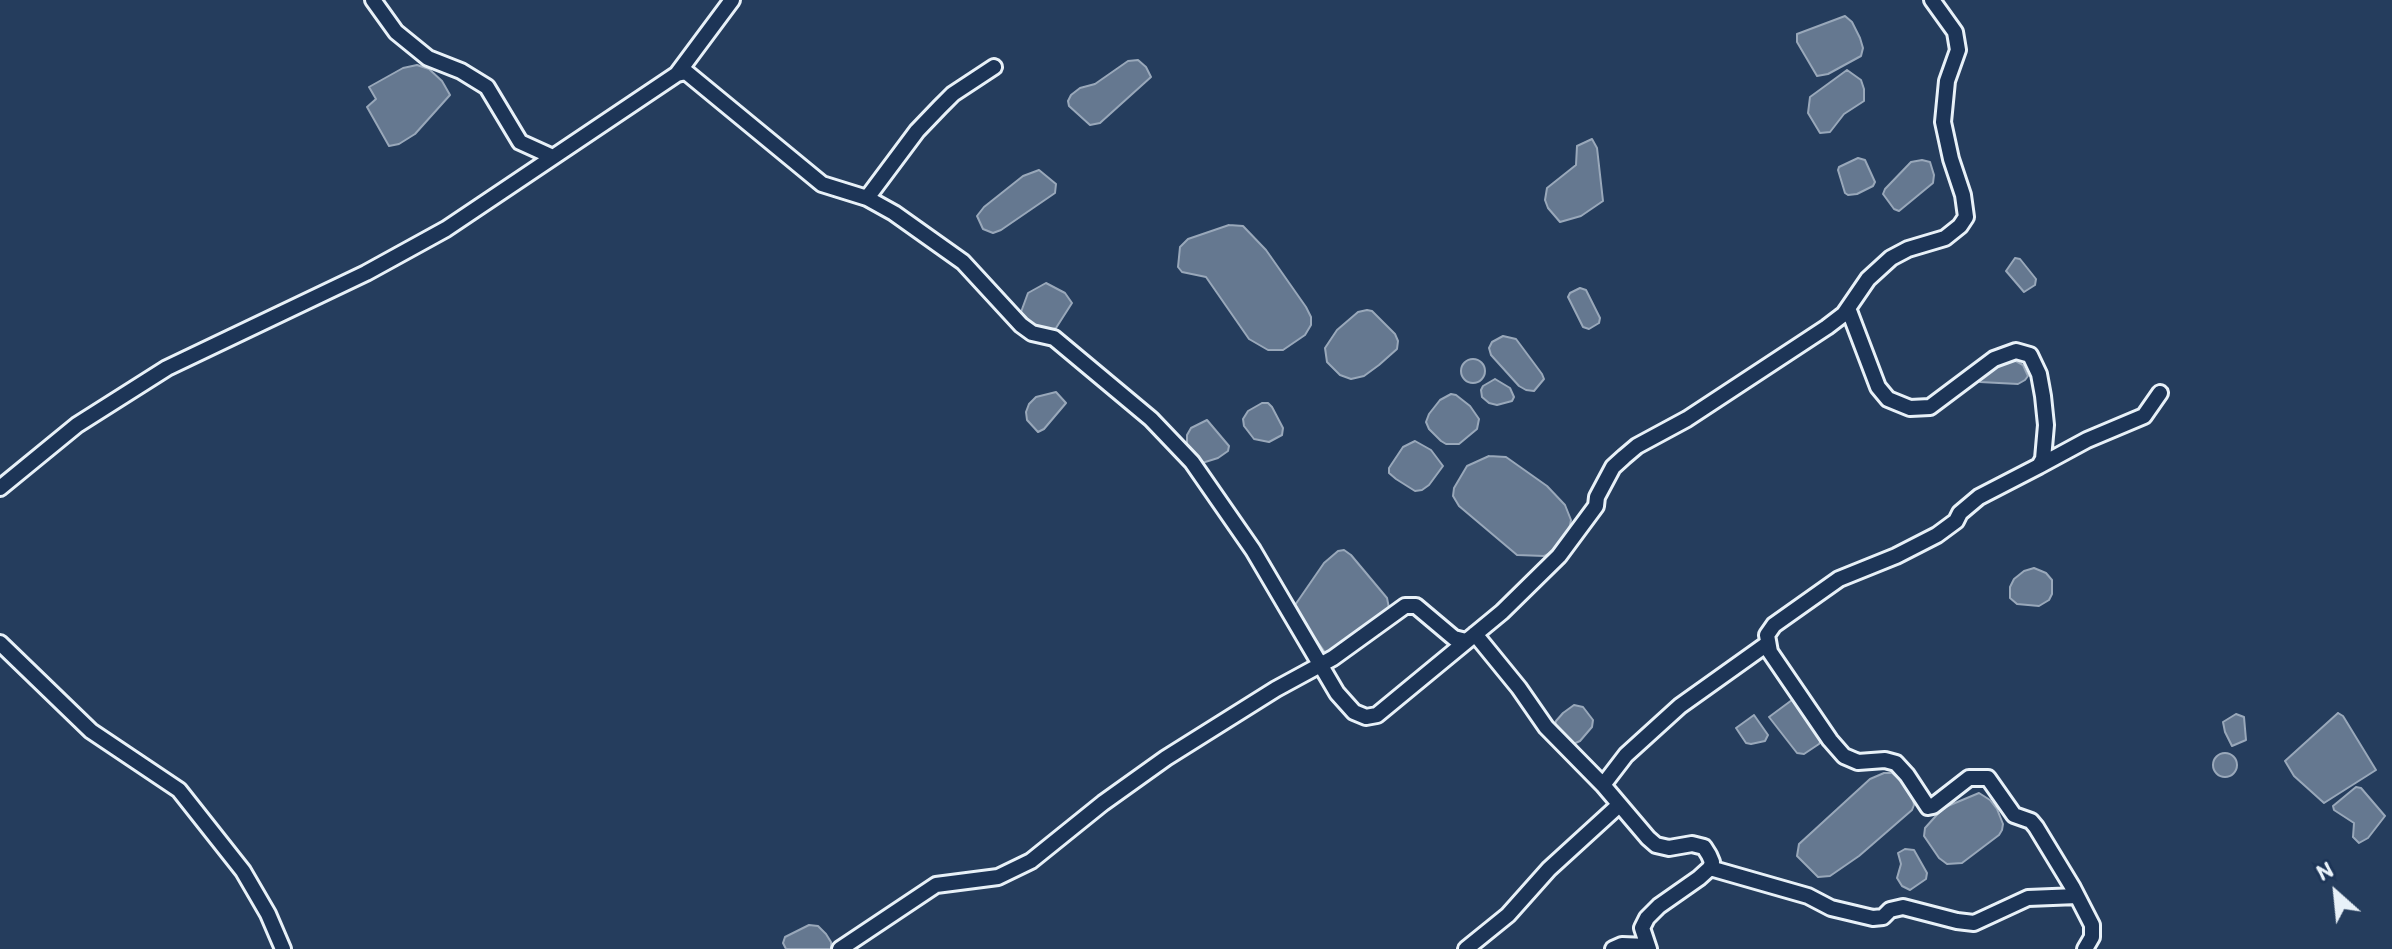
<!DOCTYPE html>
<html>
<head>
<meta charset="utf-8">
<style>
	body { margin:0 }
	#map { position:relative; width:2392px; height:949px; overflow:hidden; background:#253d5d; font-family:Itim,sans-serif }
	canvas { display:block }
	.north { position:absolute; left:2296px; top:853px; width:80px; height:80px; -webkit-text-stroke:6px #1d3557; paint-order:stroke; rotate:333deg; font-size:22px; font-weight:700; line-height:32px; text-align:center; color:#e8f1f8 }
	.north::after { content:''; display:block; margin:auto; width:28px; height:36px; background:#e8f1f8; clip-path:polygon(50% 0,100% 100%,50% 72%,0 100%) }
</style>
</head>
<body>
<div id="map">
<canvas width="2392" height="949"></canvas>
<div class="north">N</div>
</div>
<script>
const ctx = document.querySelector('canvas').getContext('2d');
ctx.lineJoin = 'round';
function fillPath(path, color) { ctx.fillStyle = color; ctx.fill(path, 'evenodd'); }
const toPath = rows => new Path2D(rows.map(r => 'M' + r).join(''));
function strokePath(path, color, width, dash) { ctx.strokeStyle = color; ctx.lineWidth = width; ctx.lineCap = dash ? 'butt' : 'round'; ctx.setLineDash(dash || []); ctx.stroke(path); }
const water = toPath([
	[1845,16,1852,22,1860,38,1863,48,1861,56,1828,74,1817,76,1797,42,1797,34,1845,16],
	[1138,60,1146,67,1151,77,1100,123,1090,125,1069,106,1068,101,1071,95,1080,88,1095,84,1128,61,1138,60],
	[417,65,429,69,442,81,450,95,415,134,399,144,389,146,367,107,376,99,369,87,403,68,417,65],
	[1847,70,1861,80,1864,89,1864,101,1844,114,1830,132,1820,133,1808,113,1810,97,1847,70],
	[1592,139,1597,148,1603,201,1581,216,1560,222,1548,208,1545,200,1547,188,1576,165,1577,146,1592,139],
	[1858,158,1865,160,1875,182,1873,186,1857,194,1848,195,1845,193,1838,170,1839,167,1858,158],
	[1922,160,1930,162,1934,175,1933,183,1899,211,1894,209,1883,194,1885,189,1911,162,1922,160],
	[1039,170,1056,184,1055,193,1001,230,993,233,983,229,977,216,984,207,1023,176,1039,170],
	[1229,225,1243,226,1266,250,1306,307,1311,317,1311,325,1305,335,1283,350,1268,350,1249,339,1206,277,1182,272,1178,267,1180,247,1188,239,1229,225],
	[2015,258,2020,259,2036,279,2035,285,2024,292,2006,271,2015,258],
	[1046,283,1065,293,1072,303,1056,328,1048,331,1037,328,1021,312,1028,293,1046,283],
	[1580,288,1586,290,1600,318,1599,323,1589,329,1583,327,1568,297,1570,293,1580,288],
	[1367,310,1372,311,1395,334,1398,341,1397,349,1379,365,1364,376,1351,379,1340,375,1327,362,1325,348,1337,330,1358,312,1367,310],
	[1503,336,1516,339,1542,374,1544,379,1534,391,1526,390,1519,386,1491,355,1489,348,1492,342,1503,336],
	'1461 371a12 12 0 1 1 24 0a12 12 0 1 1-24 0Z',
	[2012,359,2023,365,2028,376,2025,380,2018,384,1980,382,1977,377,1989,365,2012,359],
	[1495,379,1510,388,1514,397,1512,401,1497,405,1489,403,1482,397,1481,390,1483,386,1495,379],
	[1056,392,1066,403,1044,429,1038,432,1027,420,1026,412,1029,404,1036,397,1056,392],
	[1451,394,1456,395,1470,406,1479,419,1477,429,1459,444,1446,444,1441,441,1429,429,1426,422,1429,414,1440,400,1451,394],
	[1262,403,1268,403,1272,407,1283,428,1282,435,1269,442,1254,439,1244,426,1243,419,1248,411,1262,403],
	[1207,420,1229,446,1228,451,1218,458,1202,463,1187,444,1187,435,1191,428,1207,420],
	[1415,441,1431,450,1443,466,1429,485,1422,490,1415,491,1396,479,1389,473,1389,468,1403,447,1415,441],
	[1489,456,1506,457,1547,486,1565,505,1571,520,1569,530,1555,551,1544,556,1517,555,1459,506,1453,496,1454,488,1467,466,1489,456],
	[1344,550,1351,555,1387,598,1389,608,1327,655,1293,608,1324,563,1338,551,1344,550],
	[2034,568,2046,573,2052,580,2052,594,2049,600,2039,606,2017,604,2010,598,2010,587,2014,579,2024,571,2034,568],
	[1796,697,1822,739,1819,744,1804,754,1797,753,1769,717,1796,697],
	[1574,705,1583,707,1593,720,1592,727,1580,741,1571,745,1554,728,1556,721,1563,713,1574,705],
	[2338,713,2343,716,2376,770,2324,803,2294,776,2285,761,2338,713],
	[2236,714,2244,717,2246,740,2232,746,2225,732,2223,722,2236,714],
	[1754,715,1768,735,1765,741,1751,744,1746,743,1736,728,1754,715],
	'2213 765a12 12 0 1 1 24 0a12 12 0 1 1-24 0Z',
	[1884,773,1892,773,1904,783,1913,799,1914,805,1912,810,1859,856,1830,876,1818,877,1797,856,1799,844,1870,779,1884,773],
	[2356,787,2361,788,2385,816,2368,838,2359,843,2353,837,2354,823,2334,810,2333,806,2356,787],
	[1979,793,1990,800,1997,809,2003,824,2002,830,1999,835,1962,863,1947,864,1939,858,1924,836,1925,828,1943,808,1979,793],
	[1905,849,1914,850,1927,873,1926,879,1910,890,1902,886,1897,878,1901,864,1898,853,1905,849],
	[809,925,818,926,826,934,831,942,831,949,786,949,783,943,785,937,809,925]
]);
fillPath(water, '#657890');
strokePath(water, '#99a8ba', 2);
const minor = toPath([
	[373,0,396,32,428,58,461,71,487,87,520,142,553,157],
	[677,74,732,0],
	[867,198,917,131,940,107,953,94,994,67],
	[1848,308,1878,387,1888,399,1910,408,1930,407,1994,359,2016,351,2030,355,2039,374,2043,396,2046,425,2043,459,2039,466,1979,497,1960,513,1956,521,1937,535,1896,556,1839,579,1774,625,1767,635,1770,652,1830,740,1844,756,1858,762,1885,760,1896,763,1907,775,1928,807,1933,806,1969,778,1988,778,2014,815,2031,821,2036,827,2073,888,2092,925,2092,937,2085,949],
	[2039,466,2087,440,2144,416,2160,393],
	[0,488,77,425,167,368,366,273,446,229,677,74,686,72,822,184,867,198,894,213,963,262,1021,325,1032,333,1054,338,1151,419,1192,462,1253,550,1337,693,1354,712,1366,717,1377,715,1502,612,1559,556,1596,506,1597,497,1613,467,1624,457,1637,446,1687,419,1827,327,1844,314,1868,279,1891,258,1908,249,1945,238,1960,226,1966,217,1963,195,1951,159,1943,122,1947,81,1958,50,1955,32,1932,0],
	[1475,634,1519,688,1546,727,1603,785,1648,838,1656,845,1669,848,1692,844,1704,847,1709,855,1712,862,1710,868,1699,878,1659,906,1647,918,1642,928,1649,949],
	[0,643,91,731,179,790,243,871,268,914,283,949],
	[1603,785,1626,755,1680,706,1767,644],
	[1710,868,1808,896,1831,908,1873,918,1883,917,1890,910,1903,907,1957,921,1974,923,2028,898,2077,896],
	[840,949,936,885,998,877,1031,861,1103,803,1166,758,1276,689,1333,658,1405,606,1416,606,1454,638,1466,641],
	[1466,949,1508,915,1549,869,1618,806],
	[1613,949,1622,945,1647,946]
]);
strokePath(minor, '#e8f1f8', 20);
strokePath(minor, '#1d3557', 14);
</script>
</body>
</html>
